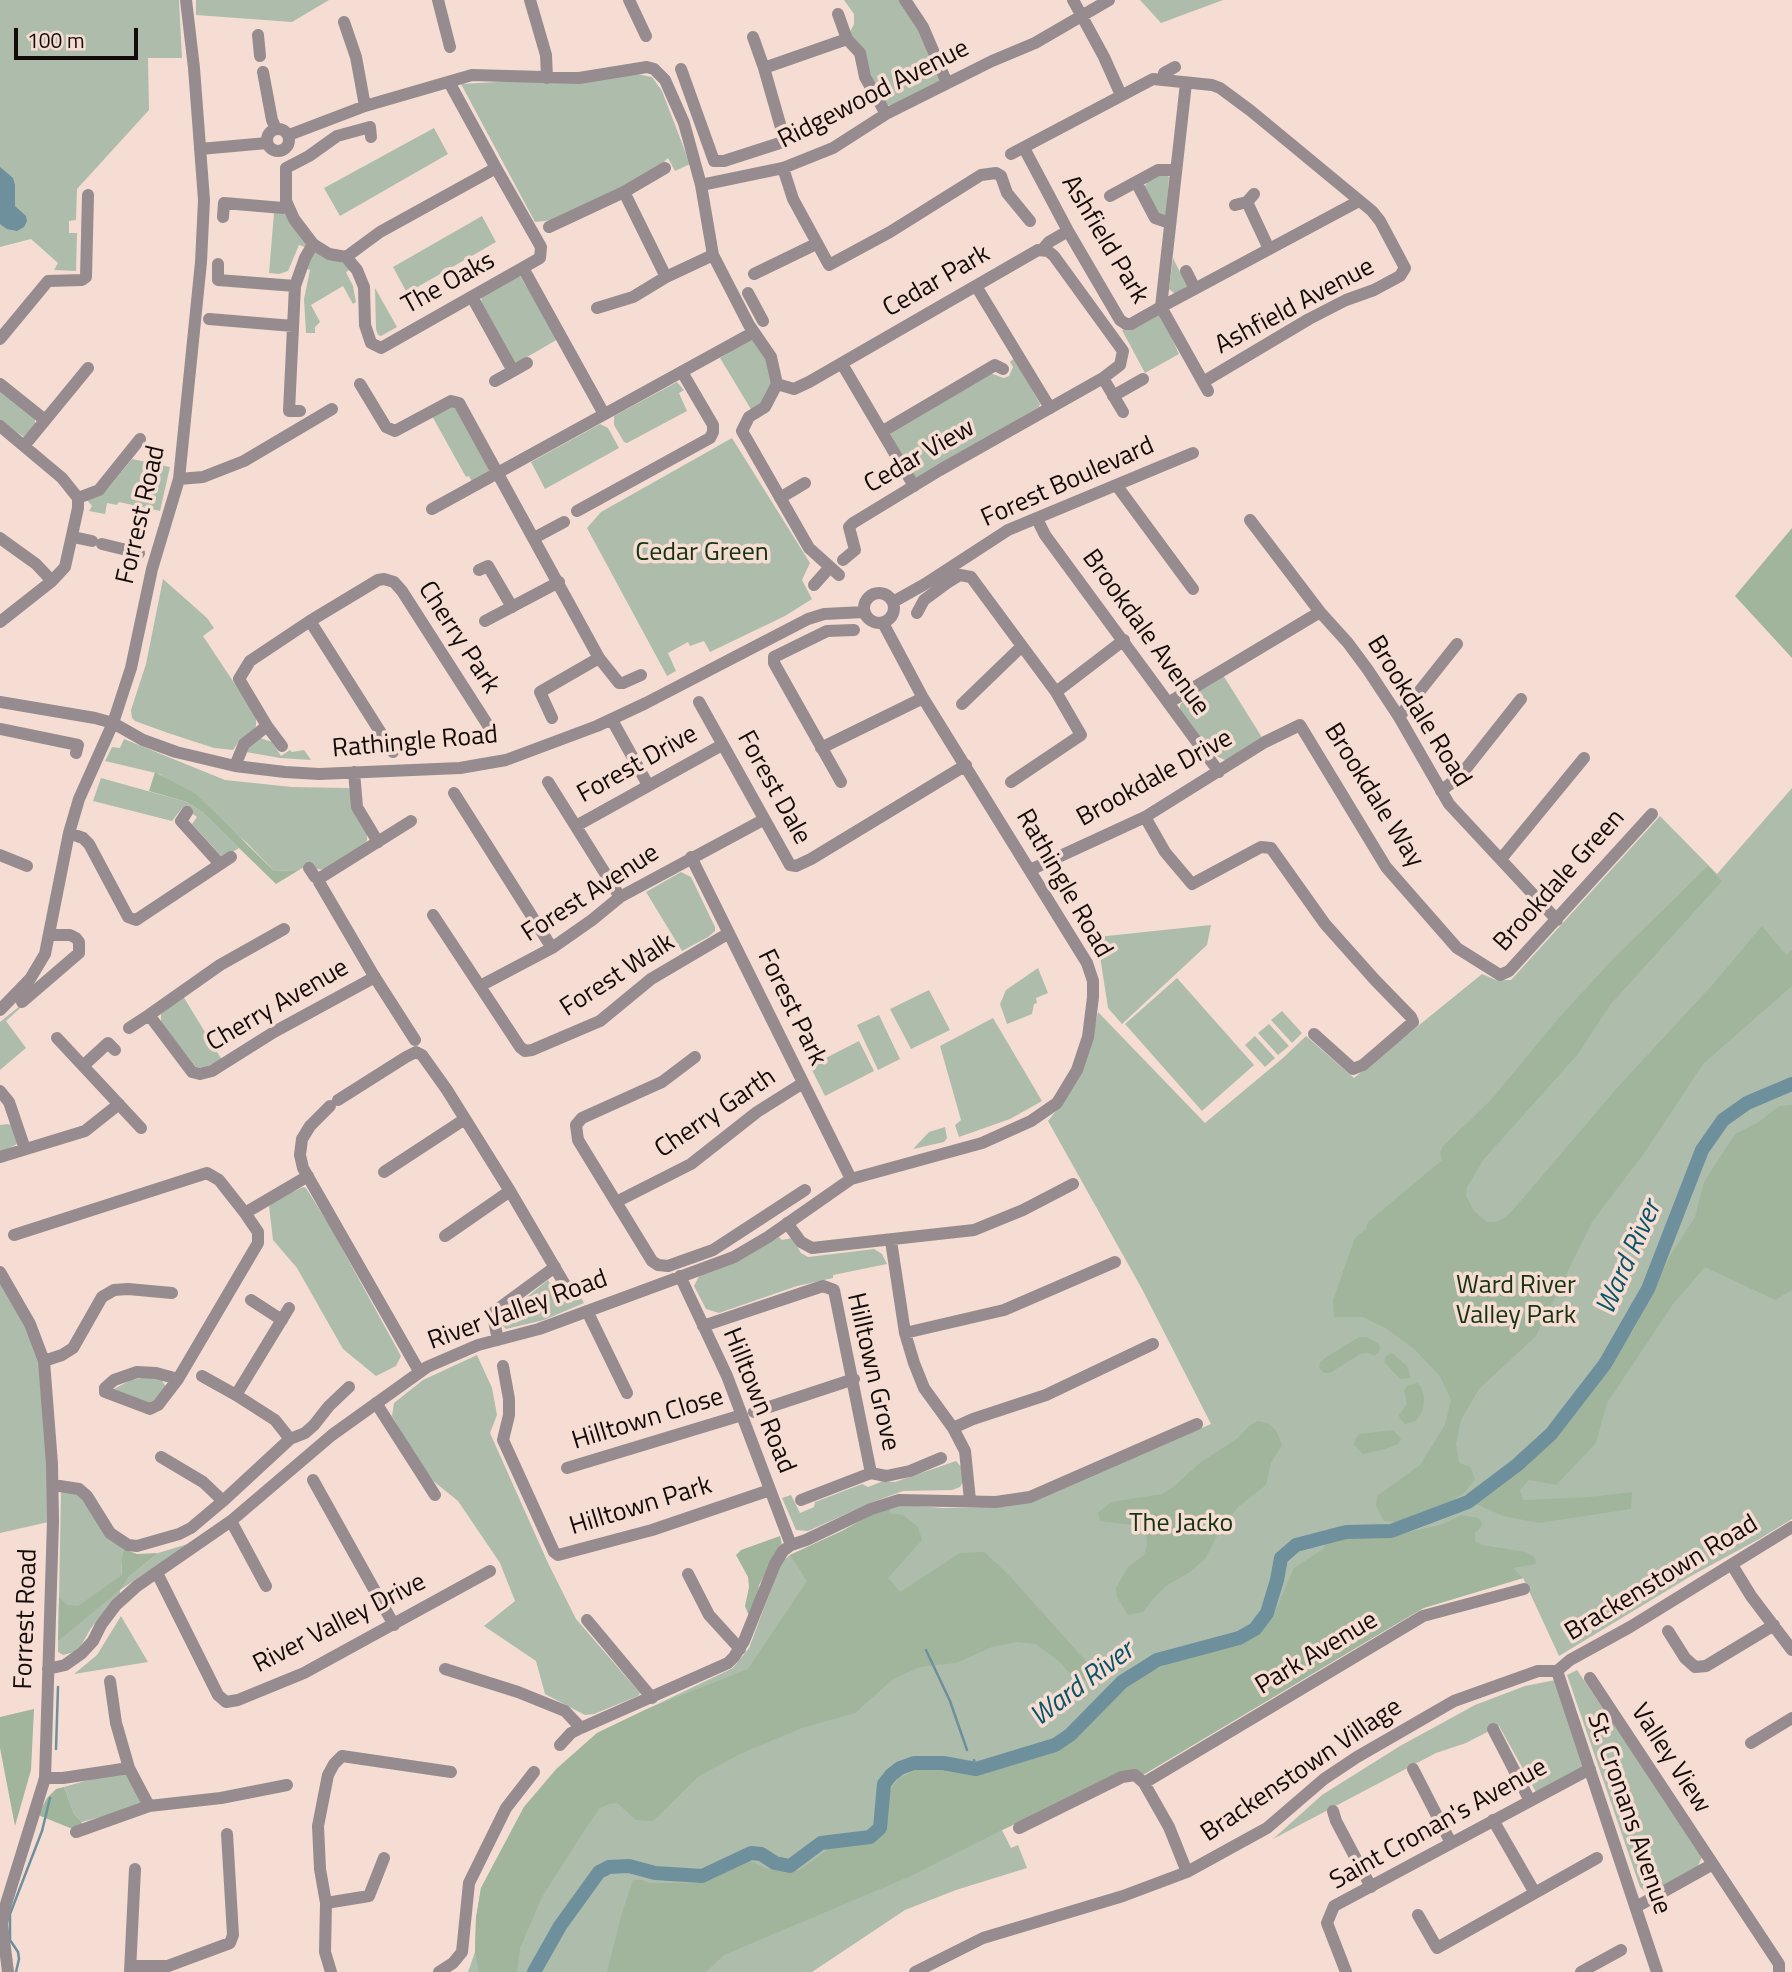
<!DOCTYPE html>
<html>
<head>
<meta charset="utf-8">
<style>
	body { margin:0 }
	#map { position:relative; width:1792px; height:1972px; overflow:hidden; background:#f5ddd3; font-family:"Titillium Web",sans-serif }
	canvas { display:block }
	.scale { position:absolute; left:14px; top:28px; width:124px; height:32px; box-sizing:border-box; border:4px solid #130b08; border-top:0; padding-left:9px; font-size:21px; line-height:24px; white-space:nowrap; color:#130b08; -webkit-text-stroke:5px #f5ddd3; paint-order:stroke }
</style>
</head>
<body>
<div id="map">
<canvas width="1792" height="1972"></canvas>
<div class="scale">100 m</div>
</div>
<script>
const ctx = document.querySelector('canvas').getContext('2d');
ctx.lineJoin = 'round';
function fillPath(path, color) { ctx.fillStyle = color; ctx.fill(path, 'evenodd'); }
const toPath = rows => new Path2D(rows.map(r => 'M' + r).join(''));
function strokePath(path, color, width, dash) { ctx.strokeStyle = color; ctx.lineWidth = width; ctx.lineCap = dash ? 'butt' : 'round'; ctx.setLineDash(dash || []); ctx.stroke(path); }
function drawText(font, color, halo, rows, align = 'center') {
  ctx.font = font + ' "Titillium Web",sans-serif'; ctx.lineWidth = 7; ctx.setLineDash([]); ctx.textBaseline = 'middle'; ctx.strokeStyle = halo; ctx.fillStyle = color; for (const [text, x, y, turn = 0] of rows) {
    ctx.save(); ctx.translate(x, y); ctx.rotate((+turn || 0) * Math.PI / 180); ctx.textAlign = isNaN(turn) ? turn : align; if (halo) ctx.strokeText(text, 0, 0); ctx.fillText(text, 0, 0); ctx.restore();
  }
}
fillPath(toPath([
	[0,0,179,0,182,58,148,58,149,110,77,189,76,220,69,221,69,233,77,233,76,271,54,270,58,263,31,239,0,247],
	[196,0,329,0,292,22,196,15],
	[844,0,900,0,922,34,942,78,939,85,895,107,887,105,867,72,849,34,854,24,854,14],
	[1140,0,1223,0,1161,23],
	[637,74,652,77,662,91,690,164,675,171,668,158,655,171,553,220,535,222,461,84],
	[434,128,448,154,340,216,324,188],
	[1160,175,1166,175,1169,177,1166,216,1161,217,1144,188,1147,182],
	[274,213,286,214,306,245,305,247,299,245,288,271,279,274,269,273],
	[482,216,496,242,407,293,393,267],
	[317,252,343,263,351,269,346,272,353,286,356,302,353,304,343,286,311,305,320,322,315,327,315,333,306,333,304,299,310,270,305,268,312,253],
	[1173,258,1187,286,1175,294,1169,289],
	[520,276,558,339,515,364,481,302,482,296],
	[375,288,397,327,381,336,378,335,376,329],
	[1156,315,1161,315,1179,354,1145,373,1122,330],
	[749,339,754,340,769,363,773,381,760,406,752,411,720,358],
	[1014,358,1040,404,1039,407,918,478,914,477,891,435,891,432,990,373,1004,378,1009,376,1013,367,1010,362],
	[677,382,684,390,679,393,687,411,627,443,624,442,614,425,614,416],
	[0,390,35,418,35,424,24,437,0,421],
	[451,406,456,408,489,468,489,472,472,482,469,476,466,477,432,416],
	[600,424,608,428,619,448,545,489,531,462],
	[732,438,810,563,802,580,812,599,785,616,710,652,704,641,690,646,688,642,668,653,676,671,667,676,587,528,601,512],
	[132,459,170,467,160,511,119,502,117,505,107,503,105,514,89,511,92,506,87,500,106,491],
	[163,579,207,618,214,628,203,636,256,716,256,726,253,731,239,741,233,750,214,748,168,733,135,721,132,718,131,710,146,664],
	[1223,675,1263,739,1227,761,1214,755,1180,710,1180,705,1185,698],
	[260,738,272,742,281,756,290,750,292,752,304,750,311,760,280,758,246,752,248,747],
	[124,739,225,780,292,787,349,788,367,833,367,840,364,846,325,870,317,869,309,864,299,870,274,871,247,843,160,774,105,761,112,747,120,748],
	[101,778,187,802,202,812,239,848,223,858,192,824,197,817,183,807,172,821,93,801],
	[1792,788,1792,1519,1761,1538,1691,1576,1559,1656,1523,1578,1424,1608,1308,1675,1117,1776,1002,1830,1011,1848,1018,1845,1027,1868,956,1890,905,1910,812,1972,468,1972,475,1952,476,1918,481,1888,524,1807,556,1769,597,1733,733,1668,749,1648,778,1571,783,1561,790,1555,842,1531,891,1504,943,1508,1005,1507,1067,1485,1211,1424,1142,1289,1048,1121,1067,1097,1088,1053,1098,1012,1205,1123,1283,1058,1306,1036,1354,1078,1482,974,1496,980,1511,980,1660,816,1717,874],
	[681,872,691,877,715,927,715,931,708,937,682,951,646,892],
	[1211,925,1207,945,1122,1024,1108,1008,1097,937],
	[1038,968,1048,993,1036,998,1037,1003,1034,1004,1032,1014,1007,1024,1000,1004,1006,990],
	[1177,978,1254,1065,1202,1111,1125,1024],
	[42,988,6,1021,26,1048,0,1070,0,1022],
	[929,990,950,1030,911,1049,890,1009],
	[183,996,222,1060,203,1068,196,1067,161,1022,161,1014],
	[1282,1011,1302,1033,1292,1043,1271,1020],
	[879,1015,900,1059,878,1070,857,1025],
	[993,1018,1042,1101,1010,1119,959,1137,955,1125,961,1120,940,1046],
	[1269,1024,1289,1046,1278,1055,1258,1033],
	[1255,1036,1275,1058,1265,1067,1245,1045],
	[859,1041,874,1071,825,1096,810,1066],
	[8,1124,11,1125,17,1144,0,1153,0,1125],
	[945,1127,947,1138,944,1142,913,1149,929,1132],
	[303,1187,306,1188,328,1223,401,1356,396,1366,376,1376,343,1349,297,1268,273,1240,269,1206,274,1201],
	[779,1237,782,1240,792,1238,801,1253,808,1257,874,1249,882,1254,887,1264,833,1275,833,1278,797,1286,719,1313,706,1309,694,1286,699,1276,742,1259],
	[0,1272,40,1346,53,1521,0,1533],
	[548,1280,561,1303,579,1294,584,1303,544,1320,506,1329,503,1326,502,1317],
	[477,1355,492,1388,497,1415,490,1433,548,1563,576,1619,640,1693,638,1696,594,1714,585,1715,545,1694,536,1661,484,1626,515,1601,500,1563,458,1501,427,1476,392,1416,394,1403,423,1380],
	[149,1377,161,1379,166,1387,153,1404,112,1390,131,1380],
	[956,1461,962,1468,964,1480,960,1487,952,1490,903,1491,873,1502,808,1531,796,1530,782,1498,791,1495,800,1513,814,1507,815,1502,862,1484,868,1487,883,1481,895,1482],
	[61,1492,80,1494,124,1549,121,1561,122,1575,120,1589,129,1577,158,1553,191,1543,120,1590,120,1594,91,1628,78,1651,63,1655,58,1652],
	[121,1616,148,1662,74,1674,97,1655],
	[1577,1670,1701,1853,1702,1857,1698,1866,1670,1884,1649,1892,1645,1892,1640,1887,1567,1675],
	[1555,1680,1585,1766,1536,1792,1499,1726,1466,1743,1436,1753,1273,1839,1322,1795,1400,1746,1475,1705,1525,1686],
	[127,1773,142,1802,141,1806,82,1822,74,1814,64,1787,92,1779]
]), '#aebdab');
fillPath(toPath([
	[1792,528,1792,658,1735,596],
	[155,772,196,794,274,871,299,870,276,884,202,812,187,802,149,791],
	[1708,866,1722,881,1610,1005,1578,1054,1484,1159,1467,1187,1466,1196,1474,1211,1487,1222,1495,1222,1503,1219,1513,1210,1617,1088,1714,983,1762,926,1786,955,1792,950,1792,986,1703,1064,1645,1152,1592,1222,1536,1336,1479,1389,1461,1420,1456,1444,1459,1463,1470,1467,1475,1479,1465,1492,1440,1509,1397,1522,1384,1521,1376,1506,1377,1496,1420,1465,1445,1425,1451,1400,1440,1376,1414,1349,1387,1329,1363,1317,1334,1317,1333,1300,1355,1238,1366,1229,1368,1222,1442,1160,1440,1152,1443,1146,1491,1100,1557,1020,1614,958],
	[1792,1105,1792,1290,1775,1300,1705,1267,1673,1304,1607,1403,1596,1443,1556,1485,1529,1480,1520,1490,1523,1500,1589,1497,1632,1492,1631,1509,1539,1523,1503,1516,1474,1503,1482,1495,1544,1448,1567,1421,1633,1331,1670,1256,1695,1217,1704,1182,1735,1134,1759,1122,1779,1106],
	[1359,1337,1367,1337,1376,1342,1380,1346,1379,1352,1375,1356,1368,1353,1360,1354,1330,1373,1324,1373,1319,1368,1320,1363,1325,1358],
	[1392,1353,1407,1366,1411,1378,1400,1379,1384,1362,1386,1356],
	[1417,1383,1421,1387,1424,1397,1423,1410,1416,1421,1405,1424,1400,1419,1399,1415,1407,1404,1404,1391,1407,1386],
	[1258,1421,1267,1423,1276,1430,1282,1445,1271,1463,1266,1485,1238,1507,1219,1532,1206,1558,1190,1572,1166,1586,1153,1599,1143,1612,1128,1615,1117,1597,1116,1588,1128,1567,1144,1555,1147,1545,1146,1534,1133,1525,1100,1521,1098,1513,1111,1502,1162,1494,1172,1488,1201,1462,1238,1438,1249,1426],
	[1393,1430,1401,1439,1398,1444,1385,1449,1363,1454,1354,1445,1355,1439,1360,1434],
	[891,1504,889,1513,903,1515,918,1527,922,1540,888,1578,900,1592,960,1553,984,1552,1007,1573,1094,1670,1079,1685,1060,1662,1036,1644,1017,1642,992,1647,956,1663,920,1667,893,1679,855,1713,802,1728,740,1754,699,1776,653,1821,636,1820,617,1803,609,1804,600,1808,586,1828,542,1897,520,1948,517,1972,479,1972,475,1952,476,1918,481,1888,524,1807,557,1769,597,1733,647,1709,748,1669,807,1581,790,1555,842,1531],
	[1461,1515,1478,1518,1482,1522,1481,1527,1475,1533,1475,1541,1482,1545,1526,1552,1535,1558,1536,1564,1513,1568,1523,1578,1423,1608,1143,1775,1117,1776,1002,1830,911,1876,724,1955,706,1972,607,1972,622,1913,633,1880,642,1880,649,1883,698,1883,746,1859,765,1868,786,1872,800,1870,831,1847,862,1845,877,1839,884,1830,885,1808,888,1793,899,1778,918,1769,938,1767,977,1773,1004,1766,1023,1756,1059,1747,1137,1678,1188,1655,1241,1643,1257,1635,1274,1614,1294,1568,1323,1549,1328,1542,1362,1535,1388,1537,1443,1524],
	[780,1536,782,1545,759,1585,757,1599,749,1616,745,1606,749,1587,748,1577,736,1555,741,1550],
	[124,1549,137,1554,158,1553,129,1577,120,1590,58,1641,59,1597,67,1605,78,1606,122,1575,121,1560],
	[34,1709,31,1770,15,1826,0,1748,0,1717],
	[64,1787,74,1814,82,1822,81,1826,75,1830,38,1815,47,1798,56,1789]
]), '#a0b59c');
fillPath(toPath([
	[0,167,13,178,15,185,15,206,26,216,27,221,24,227,17,231,7,229,0,224]
]), '#6d909c');
strokePath(toPath([
	[926,1650,950,1701,967,1750],
	[56,1749,58,1687],
	[974,1760,976,1769],
	[16,1972,19,1959,18,1952,10,1940,10,1914,42,1831,50,1798]
]), '#6d909c', 2.5);
strokePath(toPath([
	[534,1972,560,1926,599,1872,609,1867,629,1866,655,1873,702,1876,751,1853,761,1854,775,1863,790,1866,821,1843,870,1837,880,1828,884,1784,891,1775,900,1768,914,1763,943,1763,976,1769,1055,1745,1070,1735,1122,1682,1157,1660,1239,1638,1255,1629,1267,1613,1277,1580,1281,1558,1296,1545,1346,1532,1391,1531,1468,1502,1517,1465,1551,1434,1605,1364,1648,1289,1702,1150,1723,1120,1747,1103,1792,1084]
]), '#6d909c', 14);
strokePath(toPath([
	[438,0,450,47],
	[530,0,546,55,547,78],
	[629,0,646,36],
	[905,0,923,27,947,83],
	[1073,0,1104,57,1121,95],
	[838,14,847,39],
	[344,22,356,57,365,106],
	[258,35,260,56],
	[753,37,764,68],
	[681,69,714,161,724,161,783,142,784,138,764,68,847,39,860,53,865,77,886,114],
	[263,72,272,120,276,129],
	[1163,79,1164,73,1175,67],
	'267 140a11 11 0 1 1 22 0a11 11 0 1 1-22 0Z',
	[289,135,365,106,472,75,579,78,647,67,654,69,665,80,684,123,701,185,713,255,749,325,771,357,777,384],
	[371,137,370,127,337,136,309,156,286,168,286,201,294,219,313,244,329,254,346,257,380,232,496,168,449,82],
	[1024,148,1068,231,1120,320,1126,324,1131,324,1161,307,1186,83],
	[200,149,267,143],
	[1011,154,1153,79,1212,85,1220,88,1251,111,1372,211,1380,221,1405,268,1400,276,1374,290,1346,300,1309,319,1203,382],
	[665,168,624,192,666,277],
	[783,168,793,199,829,265,890,232,981,175,996,173,1001,176,1007,193,1030,221],
	[1136,182,1155,218,1170,223],
	[701,185,783,168,833,148,886,114,992,61,1035,43,1109,0],
	[1110,196,1158,170,1175,170],
	[1247,202,1269,249],
	[1235,205,1247,202,1254,194],
	[223,217,224,203,283,208,288,206],
	[549,227,624,192],
	[1042,250,1049,242,1068,231],
	[346,257,357,270,364,287,365,325,371,343,381,348,540,258,541,247,496,168],
	[218,264,218,280,295,286],
	[523,268,604,414],
	[1186,271,1195,289],
	[754,274,816,244],
	[976,286,1050,408],
	[748,293,763,321],
	[472,297,513,371,527,363],
	[597,308,633,297,666,277,713,255],
	[209,319,293,326],
	[0,339,48,281,82,280,86,277,88,195],
	[842,364,914,486],
	[1103,378,1123,412],
	[495,381,513,371],
	[0,384,45,420],
	[360,384,386,427,395,431,451,401,459,403,599,658,619,683,623,683,641,675],
	[777,384,794,389,809,382,1038,250,1048,251,1054,256,1123,351,1120,365,1103,378,940,470,853,523,849,527,855,550,843,560],
	[777,384,765,407,749,417,742,431,809,548,839,575],
	[1208,391,1161,307,1359,201],
	[1113,396,1143,379],
	[300,411,289,411,295,286,305,258,313,244],
	[0,426,62,478,78,498],
	[883,431,995,365,1003,369],
	[24,446,88,368],
	[179,479,203,477,244,461,332,409],
	[1117,486,1193,589],
	[78,498,99,490,140,439],
	[780,498,805,483],
	[432,509,754,332],
	[577,511,710,438,713,432,713,425,682,372],
	[1037,519,1045,535,1219,772],
	[1250,520,1320,612,1348,643,1368,670,1399,717,1449,804,1557,920],
	[73,537,92,541],
	[0,538,36,564,52,581],
	[534,538,564,522],
	[102,544,139,553],
	[479,570,488,566,512,607],
	[814,585,830,567],
	'864 608a15 15 0 1 1 30 0a15 15 0 1 1-30 0Z',
	[893,602,925,584,1008,530,1193,453],
	[917,613,924,600,947,583,960,575,971,577,1056,692],
	[310,621,393,752],
	[485,621,559,582],
	[0,622,52,581,65,567,78,508,78,498],
	[0,702,95,718,113,723,143,740,176,752,235,766,285,772,319,774,460,768,506,760,597,726,646,703,808,619,824,614,864,612],
	[699,702,790,865,796,866,811,859,966,765],
	[1168,703,1320,612],
	[962,704,1021,647],
	[1399,717,1457,644],
	[552,718,540,692,599,658],
	[612,720,648,785],
	[0,729,78,745,76,753],
	[282,746,267,726,239,679,250,661,310,621,378,580,384,579,394,582,402,591,491,730],
	[821,748,923,698],
	[235,766,244,744,267,726],
	[354,772,357,807,378,842],
	[548,782,620,897],
	[841,782,774,663,774,657,827,631,854,630],
	[1011,782,1081,735,1056,692,1124,640],
	[1441,791,1460,776,1521,699],
	[454,793,552,948],
	[187,812,181,821,220,864],
	[1145,817,1165,852,1192,884,1261,847,1271,848,1325,924,1375,980,1411,1017,1413,1022,1363,1065,1353,1069,1314,1034],
	[411,821,320,878,319,882,374,976,415,1040],
	[576,826,722,745],
	[69,833,83,838,89,844,128,917,136,920,231,857],
	[0,855,27,866],
	[691,857,851,1179],
	[1501,859,1584,758],
	[309,868,315,877,320,878],
	[1030,870,1145,817,1265,742,1300,725,1386,867,1457,948,1500,975,1509,971,1652,814],
	[433,915,520,1047,525,1051,532,1050,600,1021,651,979,729,933],
	[284,929,220,965,149,1015,192,1072,200,1074,212,1071,274,1032,375,977],
	[480,986,552,948,592,920,620,897,763,820],
	[22,1002,79,953,79,942,76,938,70,935,49,935],
	[0,1010,30,979,45,954,69,833,79,799,113,723,131,668,152,569,179,479,201,262,204,200,194,68,186,0],
	[129,1028,149,1015],
	[57,1038,141,1128],
	[695,1057,662,1082,582,1118,576,1125,578,1140,652,1261,658,1265,668,1266,713,1250,805,1190],
	[83,1066,108,1043,115,1050],
	[0,1091,9,1102,25,1149],
	[338,1100,406,1057,416,1052,422,1055,447,1090,510,1191,568,1290],
	[330,1106,310,1126,302,1139,300,1155,303,1168,419,1371],
	[0,1157,85,1131,119,1104],
	[384,1172,465,1119],
	[616,1202,691,1164,757,1112,803,1083],
	[787,1223,801,1242,812,1248,974,1230,1023,1210,1073,1184],
	[14,1235,207,1173,219,1180,245,1213],
	[445,1236,510,1191],
	[891,1241,905,1333,914,1363,924,1388,953,1428,965,1451,970,1500],
	[0,1272,30,1324,44,1361,52,1464,53,1521,45,1778,6,1904,2,1924,8,1972],
	[680,1276,727,1376,791,1545],
	[251,1300,282,1320],
	[587,1311,627,1393],
	[703,1326,823,1286,834,1290,871,1473],
	[905,1333,1004,1310,1115,1262],
	[498,1340,493,1316,495,1311,555,1267],
	[44,1361,62,1355,73,1348,102,1297,114,1290,128,1289,172,1293],
	[503,1366,509,1399,509,1415,503,1440,554,1552,558,1555,652,1530,770,1490],
	[202,1376,236,1395,275,1420,290,1439],
	[178,1379,156,1373,137,1372,114,1380,105,1388,105,1392,150,1409,158,1405,178,1379,258,1243,258,1232,245,1213,308,1176],
	[236,1395,289,1308],
	[376,1403,435,1495],
	[754,1412,854,1379],
	[953,1428,973,1419,1046,1395,1153,1344],
	[161,1457,203,1482,223,1501],
	[567,1468,742,1415],
	[313,1480,394,1625],
	[53,1485,79,1489,87,1496,110,1533,128,1545,137,1546,179,1534,191,1528,223,1501,290,1439,305,1433,314,1425,329,1406,349,1387],
	[801,1500,871,1473,886,1476,910,1471,941,1458],
	[231,1521,266,1586],
	[1732,1565,1751,1596,1792,1650],
	[157,1573,218,1695,226,1702,238,1700,304,1673,490,1571],
	[688,1574,709,1615,740,1649],
	[587,1620,652,1698],
	[1668,1631,1685,1658,1695,1667,1706,1666,1774,1625],
	[48,1669,65,1665,82,1653,93,1641,101,1625,116,1605,137,1586,231,1521,332,1435,427,1367,478,1345,539,1329,734,1257,768,1237,851,1179,982,1143,1031,1121,1057,1103,1077,1070,1088,1037,1093,997,1093,981,1087,963,923,698,883,623],
	[445,1669,518,1692,565,1711,581,1728],
	[1557,1671,1657,1972],
	[1557,1671,1570,1660,1630,1627,1792,1527],
	[1590,1678,1779,1964,1779,1972],
	[110,1681,116,1723,129,1768,149,1806],
	[1493,1729,1530,1801],
	[1751,1743,1792,1718],
	[560,1745,571,1733,581,1728,728,1663,734,1657,744,1641,775,1564,783,1551,791,1545,806,1540,871,1509,899,1500,996,1502,1030,1497,1197,1424],
	[1413,1769,1451,1843],
	[45,1778,63,1778,129,1768],
	[1144,1783,1423,1616,1524,1589],
	[1333,1811,1336,1821,1371,1887],
	[1493,1820,1535,1893],
	[1019,1828,1122,1777,1135,1775,1144,1783,1169,1827,1187,1872],
	[76,1832,149,1806,221,1798,287,1785],
	[326,1903,369,1896,384,1858],
	[1636,1907,1713,1864],
	[1418,1915,1437,1948,1597,1858],
	[131,1966,168,1966,230,1943,233,1935,227,1834],
	[130,1972,135,1869],
	[331,1972,325,1952,326,1903,320,1869,318,1826,328,1775,334,1764,342,1756,451,1772],
	[439,1972,453,1963,462,1952,469,1883,506,1808,534,1772],
	[915,1972,983,1938,1123,1896,1187,1872,1267,1828,1324,1779,1357,1757,1454,1701,1538,1671,1557,1671],
	[1346,1972,1327,1923,1334,1906,1590,1769],
	[1581,1972,1621,1950]
]), '#968b8e', 12);
drawText('26px', '#130b08', '#f5ddd3', [
	["Ridgewood Avenue",874,95,-27],
	["Ashfield Park",1104,240,59],
	["Cedar Park",937,282,-30],
	["The Oaks",449,284,-29],
	["Ashfield Avenue",1295,307,-28],
	["Cedar View",920,457,-30],
	["Forest Boulevard",1068,483,-24],
	["Forrest Road",142,515,-77],
	["Brookdale Avenue",1145,633,54],
	["Cherry Park",458,638,57],
	["Brookdale Road",1418,712,58],
	["Rathingle Road",415,743,-5],
	["Forest Drive",638,765,-29],
	["Brookdale Drive",1155,779,-29],
	["Forest Dale",773,788,61],
	["Brookdale Way",1373,796,58],
	["Brookdale Green",1560,881,-48],
	["Rathingle Road",1063,884,60],
	["Forest Avenue",591,894,-33],
	["Forest Walk",618,976,-33],
	["Cherry Avenue",278,1006,-30],
	["Forest Park",791,1008,64],
	["Cherry Garth",716,1114,-34],
	["River Valley Road",518,1311,-20],
	["Hilltown Grove",872,1372,77],
	["Hilltown Road",758,1401,68],
	["Hilltown Close",648,1420,-17],
	["Hilltown Park",641,1507,-17],
	["Brackenstown Road",1662,1579,-31],
	["Forrest Road",27,1619,-88],
	["River Valley Drive",340,1624,-27],
	["Park Avenue",1317,1654,-31],
	["Valley View",1670,1759,57],
	["Brackenstown Village",1302,1771,-34],
	["St. Cronans Avenue",1628,1814,71],
	["Saint Cronan's Avenue",1439,1825,-29]
]);
drawText('26px', '#14330e', '#f5ddd3', [
	["Cedar Green",702,554],
	["Ward River",1516,1287],
	["Valley Park",1516,1317],
	["The Jacko",1181,1525]
]);
drawText('italic 28px', '#085366', '#f5ddd3', [
	["Ward River",1630,1258,-66],
	["Ward River",1083,1685,-37]
]);
</script>
</body>
</html>
